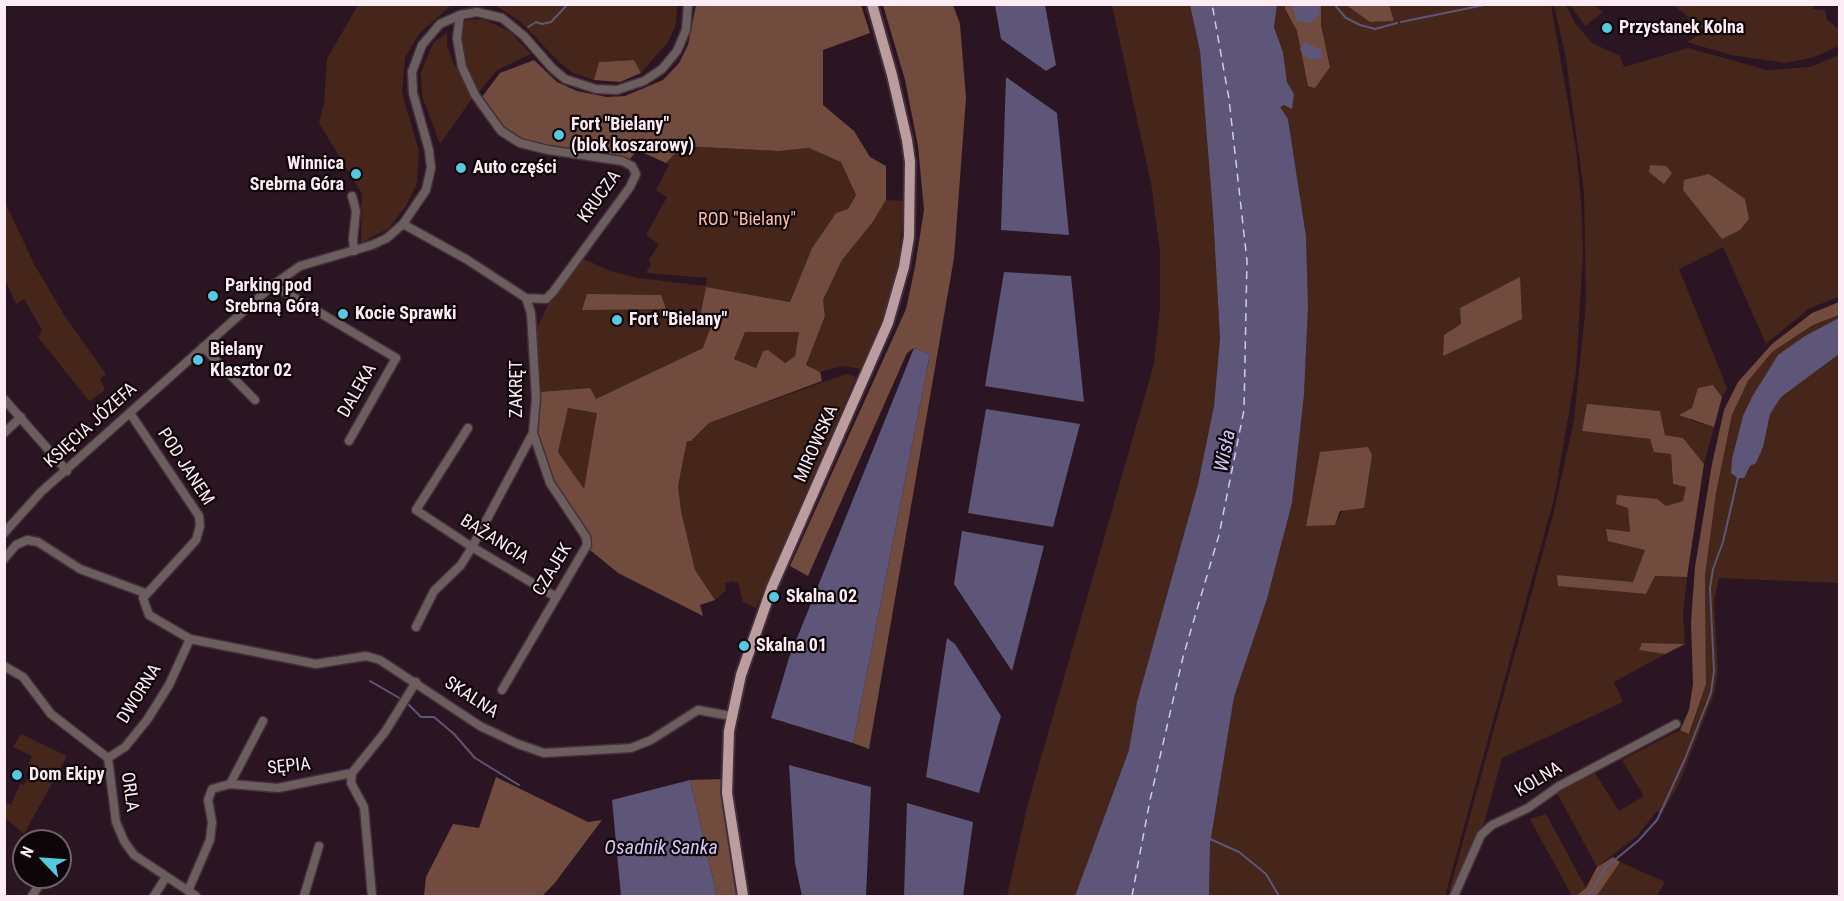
<!DOCTYPE html>
<html>
<head>
<meta charset="utf-8">
<style>
	body { margin:0 }
	#map { position:relative; width:1844px; height:901px; overflow:hidden; background:#2c1522; font-family:"Roboto Condensed",sans-serif }
	canvas { display:block }
	.frame { position:absolute; inset:0; border:6px solid #fdecf4; pointer-events:none }
	.north { position:absolute; left:12px; top:829px; width:60px; height:60px; box-sizing:border-box; background:#0e0509; border:2px solid #6e6167; border-radius:50%; rotate:295deg; font-size:16px; font-weight:700; line-height:24px; text-align:center; color:#fdecf4 }
	.north::after { content:''; display:block; margin:auto; width:21px; height:27px; background:#56c9e0; clip-path:polygon(50% 0,100% 100%,50% 72%,0 100%) }
</style>
</head>
<body>
<div id="map">
<canvas width="1844" height="901"></canvas>
<div class="frame"></div>
<div class="north">N</div>
</div>
<script>
const ctx = document.querySelector('canvas').getContext('2d');
ctx.lineJoin = 'round';
function fillPath(path, color) { ctx.fillStyle = color; ctx.fill(path, 'evenodd'); }
const toPath = rows => new Path2D(rows.map(r => 'M' + r).join(''));
function strokePath(path, color, width, dash) { ctx.strokeStyle = color; ctx.lineWidth = width; ctx.lineCap = dash ? 'butt' : 'round'; ctx.setLineDash(dash || []); ctx.stroke(path); }
function drawText(font, color, halo, rows, align = 'center') {
  ctx.font = font + ' "Roboto Condensed",sans-serif'; ctx.lineWidth = 4.5; ctx.setLineDash([]); ctx.textBaseline = 'middle'; ctx.strokeStyle = halo; ctx.fillStyle = color; for (const [text, x, y, turn = 0] of rows) {
    ctx.save(); ctx.translate(x, y); ctx.rotate((+turn || 0) * Math.PI / 180); ctx.textAlign = isNaN(turn) ? turn : align; if (halo) ctx.strokeText(text, 0, 0); ctx.fillText(text, 0, 0); ctx.restore();
  }
}
fillPath(toPath([
	[358,5,677,5,676,24,668,42,641,73,634,60,599,62,594,80,573,73,559,62,521,22,495,5,450,6,419,34,405,58,402,93,419,151,417,183,406,206,389,228,361,243,362,194,319,123,324,103,327,59],
	[1112,5,1190,5,1200,51,1213,214,1220,338,1214,406,1198,484,1137,702,1129,750,1075,896,1007,896,1028,803,1154,364,1160,307,1160,252,1151,183],
	[1277,5,1285,5,1285,10,1297,31,1308,86,1330,67,1321,25,1321,5,1346,5,1370,22,1394,21,1389,5,1551,5,1576,149,1581,201,1583,252,1576,371,1554,499,1445,896,1209,896,1210,844,1234,697,1267,599,1292,503,1304,395,1308,306,1306,236,1288,119,1279,107,1294,94,1287,82,1283,52,1274,26],
	[1372,455,1335,525,1307,525],
	[1554,5,1566,5,1575,23,1592,43,1620,56,1624,67,1688,48,1767,70,1810,67,1839,55,1839,297,1808,309,1766,344,1723,247,1679,269,1727,388,1722,397,1713,385,1690,420,1714,427,1704,464,1683,438,1665,435,1660,411,1587,405,1582,431,1650,439,1671,454,1673,484,1686,486,1683,501,1666,506,1628,507,1630,532,1646,549,1633,582,1558,575,1558,586,1646,594,1655,576,1687,577,1683,615,1685,644,1642,643,1639,650,1665,654,1614,682,1623,702,1502,758,1482,830,1451,896,1448,896,1553,515,1574,420,1586,303,1584,192,1566,58],
	[1570,5,1594,5,1603,12,1585,26],
	[1674,5,1813,5,1813,9,1825,10,1827,20,1839,29,1839,46,1814,57,1786,63,1731,55,1687,42,1705,31],
	[483,19,509,31,531,54,497,70,478,93,463,61,460,28,467,20],
	[447,33,447,46,453,62,473,97,440,144,422,96,421,72,434,42],
	[682,146,778,151,809,148,841,161,856,195,848,209,836,213,812,248,790,302,706,287,712,324,704,348,596,399,589,388,539,392,536,331,550,300,582,258,610,271,638,278,706,286,707,278,646,273,651,264,649,260,659,244,646,235,667,197,656,190,669,165,666,163],
	[4,200,34,264,64,315,106,374,100,379,105,390,89,401,38,337,42,330,24,299,16,304,5,279],
	[886,200,904,201,898,267,884,316,861,369,843,366,820,372,806,365,825,316,823,300,842,260,872,223],
	[1839,315,1839,325,1764,410,1839,346,1839,583,1719,578,1714,601,1718,671,1714,694,1680,781,1662,814,1657,811,1637,836,1597,867,1557,793,1595,773,1619,811,1644,796,1622,760,1680,730,1690,734,1706,684,1705,576,1716,493,1732,415,1748,381,1772,352,1813,325],
	[745,332,800,332,795,356,784,363,763,351,756,368,733,359],
	[846,374,856,377,756,608,743,602,738,583,733,581,725,583,726,590,715,600,695,570,681,511,678,486,687,441,691,441,709,423],
	[568,408,598,413,584,489,558,452],
	[21,734,67,756,24,834,5,818,4,802,11,805,20,784,24,785,30,772,26,770,32,756,13,747],
	[1546,814,1586,888,1576,896,1572,896,1530,819],
	[1620,862,1665,882,1657,896,1594,896]
]), '#46261a');
fillPath(toPath([
	[696,5,861,5,870,33,823,50,823,105,854,131,870,157,886,166,886,200,872,223,842,260,823,300,825,316,806,365,820,372,822,381,709,423,691,441,687,441,678,486,681,511,695,570,715,600,700,605,703,616,618,573,590,550,590,534,559,496,549,474,535,430,541,403,539,392,590,388,596,399,703,348,712,324,700,318,706,287,790,302,812,248,836,213,848,209,856,195,841,162,809,148,778,151,682,146,666,163,637,150,630,159,608,154,576,153,520,139,509,133,482,97,500,73,534,60,557,82,577,91,607,97,625,96,663,80,679,63,688,45],
	[745,332,799,332,795,356,785,363,768,350,763,351,756,368,734,359],
	[568,408,597,413,584,489,558,452],
	[883,5,953,5,960,24,966,98,954,258,869,749,853,743,930,354,914,348,907,353,808,576,790,566,906,309,915,267,924,210,918,146,905,80],
	[1285,5,1321,5,1321,25,1330,67,1315,88,1308,86,1297,31,1285,9],
	[1346,5,1389,5,1394,21,1370,22],
	[634,60,641,73,620,82,594,80,599,62],
	[1650,165,1666,166,1672,173,1664,184,1649,172],
	[1709,174,1745,199,1749,219,1740,230,1722,239,1683,190,1684,180],
	[1520,277,1522,319,1443,356,1444,335,1461,324,1460,308],
	[587,294,661,295,666,309,582,310],
	[1839,302,1839,315,1813,325,1772,352,1748,381,1732,415,1716,493,1705,576,1706,684,1689,734,1680,730,1689,710,1693,684,1691,623,1695,567,1712,464,1724,410,1738,382,1772,344,1812,313],
	[1713,385,1722,397,1714,427,1679,415,1692,408,1698,388],
	[1587,404,1660,411,1665,435,1683,438,1704,464,1687,577,1655,576,1646,594,1558,586,1557,575,1633,582,1645,550,1608,541,1606,529,1630,532,1628,508,1616,504,1617,495,1657,499,1666,506,1683,501,1686,487,1673,484,1671,454,1654,452,1650,439,1582,431],
	[1368,447,1372,455,1364,508,1340,511,1335,525,1306,526,1320,452],
	[1642,643,1685,644,1665,654,1639,650],
	[496,777,588,822,602,820,554,884,542,896,424,896,426,877,453,824,479,828],
	[722,779,727,827,739,896,717,896,690,780],
	[1613,857,1620,862,1598,894,1594,896,1576,896,1586,888,1597,867]
]), '#704b3e');
fillPath(toPath([
	[995,5,1045,5,1056,65,1046,71,1001,39],
	[1190,5,1277,5,1274,27,1283,52,1287,82,1294,94,1292,109,1284,105,1280,107,1288,119,1306,236,1308,306,1304,395,1292,503,1267,599,1234,697,1210,844,1209,896,1075,896,1129,750,1137,702,1198,484,1214,406,1220,338,1213,214,1200,51],
	[1292,5,1319,5,1320,14,1311,23,1297,21],
	[1305,42,1323,51,1322,57,1315,60,1305,57,1300,49],
	[1006,77,1057,113,1069,235,1001,230],
	[1004,272,1071,276,1084,402,985,386],
	[1839,318,1839,354,1781,397,1770,414,1763,447,1756,463,1750,466,1744,478,1738,478,1731,473,1732,459,1743,416,1752,397,1778,355,1805,336],
	[914,348,930,354,853,743,771,718,789,658],
	[986,409,1080,424,1053,527,968,513],
	[962,531,1044,546,1012,671,954,584],
	[947,638,955,644,1001,716,979,793,926,777],
	[789,765,871,787,866,896,802,896,795,863],
	[690,780,717,896,621,896,612,800],
	[907,803,973,822,963,896,904,896]
]), '#5d5678');
strokePath(toPath([
	[1334,4,1346,18,1360,25,1375,29,1397,23],
	[1401,22,1489,4],
	[528,27,536,22,542,24,551,22,568,4],
	[370,681,401,699],
	[407,703,421,717,434,717,454,734,475,758,519,785],
	[1210,839,1239,852,1266,874,1279,896],
	[1586,896,1593,890,1605,868,1639,840,1657,820,1685,759,1711,693,1714,671,1710,588,1713,569,1723,542,1738,477]
]), '#5d5678', 2);
strokePath(toPath([
	[1132,896,1150,800,1183,657,1219,535,1244,410,1247,261,1229,99,1212,4]
]), '#d1c8f9', 1.5, [8, 6]);
const minor = toPath([
	[460,15,457,38,462,67,475,95,501,131,520,143,548,150,622,161,632,166,636,174,630,187,553,292,546,299,526,298],
	[352,196,356,211,353,239,354,251],
	[403,224,466,259,526,298,531,313,536,398,533,433,472,547,461,565,434,591,416,627],
	[273,285,396,358,349,441],
	[203,347,255,400],
	[4,399,67,471],
	[130,413,199,516,200,526,196,540,143,598,149,615,190,639,316,664,366,656,380,660,480,726,518,744,544,753,631,748,651,740,698,710,731,716],
	[468,428,416,510,472,547,556,597],
	[4,433,21,417],
	[4,533,41,492,273,285,300,266,372,245,387,238,403,224,426,190,431,168,429,150,413,93,412,72,422,45,440,24,460,15,477,12,502,18,524,36,552,68,565,79,596,89,617,90,644,81,662,69,677,51,686,30,688,4],
	[4,559,16,545,27,540,38,542,80,569,145,593],
	[4,666,23,677,51,714,108,758,116,822,124,841,134,855,196,896],
	[502,690,587,545,586,537,550,483,533,433],
	[108,758,125,747,147,720,169,685,190,639],
	[352,773,351,783,364,807,372,896],
	[352,773,385,732,416,682],
	[230,784,263,721],
	[188,891,210,840,212,822,208,800,212,789,230,784,278,788,352,773],
	[32,896,43,879],
	[154,896,166,877],
	[304,896,319,846],
	[1454,896,1481,835,1492,825,1528,808,1559,786,1676,724]
]);
const major = toPath([
	[743,896,727,793,729,731,741,675,772,587,888,323,904,267,909,237,910,162,907,140,892,75,872,4]
]);
strokePath(minor, '#452f3b', 11);
strokePath(major, '#452f3b', 14);
strokePath(minor, '#6c5d5e', 8);
strokePath(major, '#bb9d9f', 10);
for (const [x, y, r, color] of [
	[1607,28,6,"#56c9e0"],
	[559,135,6,"#56c9e0"],
	[461,168,6,"#56c9e0"],
	[356,174,6,"#56c9e0"],
	[213,296,6,"#56c9e0"],
	[343,314,6,"#56c9e0"],
	[617,320,6,"#56c9e0"],
	[198,360,6,"#56c9e0"],
	[774,597,6,"#56c9e0"],
	[744,646,6,"#56c9e0"],
	[17,775,6,"#56c9e0"]
]) { const dot = new Path2D(); dot.arc(x, y, r, 0, 2 * Math.PI); ctx.fillStyle = color; ctx.fill(dot); strokePath(dot, '#0e0509', 2); }
drawText('bold 18px', '#fdecf4', '#0e0509', [
	["Przystanek Kolna",1619,28],
	["Fort \"Bielany\"",571,125],
	["(blok koszarowy)",571,146],
	["Winnica",344,164,"right"],
	["Srebrna Góra",344,185,"right"],
	["Auto części",473,168],
	["Parking pod",225,286],
	["Srebrną Górą",225,307],
	["Kocie Sprawki",355,314],
	["Fort \"Bielany\"",629,320],
	["Bielany",210,350],
	["Klasztor 02",210,371],
	["Skalna 02",786,597],
	["Skalna 01",756,646],
	["Dom Ekipy",29,775]
], 'left');
drawText('18px', '#fdecf4', '#0e0509', [
	["KRUCZA",600,197,-54],
	["ZAKRĘT",517,389,-90],
	["DALEKA",358,391,-60],
	["KSIĘCIA JÓZEFA",91,426,-42],
	["MIROWSKA",817,444,-66],
	["POD JANEM",185,467,57],
	["BAŻANCIA",494,540,32],
	["CZAJEK",553,570,-59],
	["DWORNA",140,694,-58],
	["SKALNA",471,698,33],
	["SĘPIA",289,767,-6],
	["KOLNA",1539,780,-31],
	["ORLA",129,792,82]
]);
drawText('18px', '#ffbca4', '#0e0509', [
	["ROD \"Bielany\"",747,220]
]);
drawText('italic 20px', '#d1c8f9', '#0e0509', [
	["Wisła",1226,451,-79],
	["Osadnik Sanka",661,849]
]);
</script>
</body>
</html>
